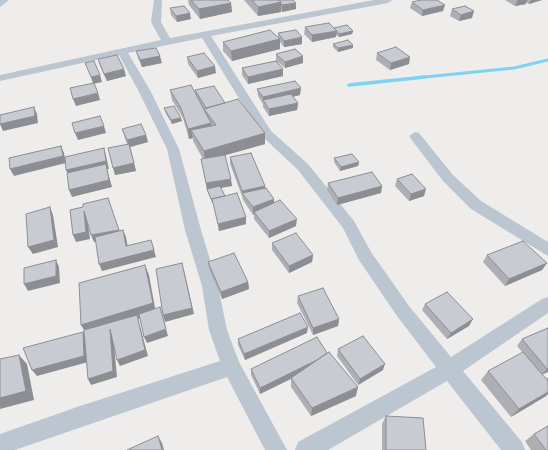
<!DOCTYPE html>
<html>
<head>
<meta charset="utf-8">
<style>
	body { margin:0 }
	canvas { display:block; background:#efecec }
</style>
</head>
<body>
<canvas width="548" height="450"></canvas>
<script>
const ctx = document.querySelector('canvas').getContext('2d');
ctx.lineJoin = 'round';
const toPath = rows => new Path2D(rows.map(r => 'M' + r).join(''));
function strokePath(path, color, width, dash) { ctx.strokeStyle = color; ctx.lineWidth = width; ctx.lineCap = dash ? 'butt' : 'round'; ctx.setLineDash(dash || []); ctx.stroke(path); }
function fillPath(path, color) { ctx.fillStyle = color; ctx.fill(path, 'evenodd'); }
strokePath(toPath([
	[415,78,514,68,548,60]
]), '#80d2f1', 3);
strokePath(toPath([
	[349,85,425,77]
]), '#80d2f1', 3.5);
fillPath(toPath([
	[0,0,9,0,0,7,0,0],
	[154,0,162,0,161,22,170,38,374,0,392,0,388,3,211,36,271,131,308,164,354,221,371,252,409,306,451,357,542,299,548,297,548,313,463,371,522,442,525,450,501,450,447,381,328,450,295,450,298,442,436,367,397,316,359,260,343,228,298,170,262,136,202,38,128,53,150,90,179,149,201,230,218,286,227,330,239,362,287,450,265,450,227,377,15,450,0,450,0,434,80,406,220,361,209,330,202,286,185,230,167,149,138,90,119,55,0,81,0,75,161,40,151,22,154,0],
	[415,132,419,133,453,175,481,201,548,242,548,256,471,209,443,181,411,139,409,136,415,132]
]), '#bcc6d0');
fillPath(toPath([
	[188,0,231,3,232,12,200,19,189,5],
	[244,0,293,0,296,9,282,12,281,10,281,12,258,16],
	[505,0,542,0,529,4,526,2,526,4,515,6],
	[412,2,443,11,422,16,410,8],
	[170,8,191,19,177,22,171,15],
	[452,9,472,18,459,21,450,16],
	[305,27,334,28,353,31,352,34,339,37,336,35,336,37,312,42,304,34],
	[278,33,302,44,284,47,280,42,280,49,232,61,223,51,223,42,278,38],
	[333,44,353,48,338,52,333,47],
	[136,51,162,63,142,67,138,58],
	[377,53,409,64,390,70,376,60],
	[276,54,303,63,285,68,277,61,283,69,283,76,248,84,242,75,242,68,276,61],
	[187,57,216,73,198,78,188,64],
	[98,59,126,76,107,81,100,66],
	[257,89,300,95,293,97,298,103,297,110,269,116,263,107,263,104,258,96],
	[170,90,196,94,195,90,225,103,265,144,225,155,232,186,221,188,225,196,246,217,246,224,219,231,213,203,212,203,207,190,201,159,203,159,193,141,193,138,189,139,183,118,172,100],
	[164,108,182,121,172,124,165,112],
	[122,129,146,135,148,142,130,147,136,171,115,175,127,144],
	[230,157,265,186,265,189,274,203,296,226,269,238,254,219,254,214,253,215,243,200,242,196,230,164],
	[334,158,359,162,358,166,340,171,334,162],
	[397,179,424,196,409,201,395,186],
	[328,183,382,186,381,193,337,205,327,190],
	[272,243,313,255,312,262,289,273,272,250],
	[487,255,547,263,542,270,505,286,483,262],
	[208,262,248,282,249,289,222,299,209,269],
	[298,296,339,319,338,326,313,335,297,303],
	[425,304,469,326,447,339,422,310],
	[548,328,548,372,542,374,546,379,548,377,548,394,546,396,511,417,481,380,488,371,524,354,517,346,522,339],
	[307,333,245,360,238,345,238,339],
	[338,349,383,370,358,385,337,356],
	[327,353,356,396,311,416,291,387,291,379,260,394,251,375,251,369],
	[386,416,426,450,382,450,382,424],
	[534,434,548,450,531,450,525,441]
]), '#adafb5');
fillPath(toPath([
	[518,0,527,0,526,4,515,6],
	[531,0,542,0,529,4],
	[281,2,281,12,258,16,258,7],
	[231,3,232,12,200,19,199,9],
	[296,3,296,9,282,12,282,5],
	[445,5,443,11,422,16,423,10],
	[474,11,472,18,459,21,461,15],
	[190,13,191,19,177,22,176,16],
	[337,31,336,37,312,42,312,35],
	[353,31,352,34,339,37,339,34],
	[302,37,302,44,284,47,284,41],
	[280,39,280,49,232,61,231,51],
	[353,45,353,48,338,52,338,48],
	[160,56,162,63,142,67,140,60],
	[303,56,303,63,285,68,285,62],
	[410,57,409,64,390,70,391,63],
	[215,66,216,73,198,78,197,71],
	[124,69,126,76,107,81,104,74],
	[283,69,283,76,248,84,248,77],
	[100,75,102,82,93,84,91,77],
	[301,88,300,95,265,103,263,100,263,104,263,97],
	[98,93,100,100,76,106,73,99],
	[298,103,297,110,269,116,269,109],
	[34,107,37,114,38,123,3,131,0,124],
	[181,118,182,121,172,124,171,120],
	[211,123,212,134,191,130,193,138,189,139,188,129],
	[104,126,106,133,78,140,75,133],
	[265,133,265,144,205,161,204,151],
	[146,135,148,142,130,147,136,171,115,175,113,168,129,147,127,140],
	[61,146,64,153,66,163,14,176,10,169],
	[104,148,106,156,109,169,107,169,112,187,72,197,69,190,69,177,66,170],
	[359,162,358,166,340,171,341,167],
	[231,179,232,186,207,190,206,183],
	[265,186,265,193,243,194,242,191],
	[382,186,381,193,337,205,338,198],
	[426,189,424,196,409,201,411,194],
	[274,199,274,206,254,212,254,214,253,215,253,207],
	[50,207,53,215,58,247,33,254,28,247],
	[84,211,87,218,90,239,76,242,73,235],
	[246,217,246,224,219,231,218,224],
	[297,219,296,226,269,238,269,231],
	[119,230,122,237,94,242,91,235],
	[123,230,126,237,129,253,126,246],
	[151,240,156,257,102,271,99,264],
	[313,255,312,262,289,273,289,266],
	[56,260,59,267,60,283,28,291,24,284],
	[547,263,542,270,505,286,509,279],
	[145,265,149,275,156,313,138,319,148,356,120,366,117,360,138,319,87,335,81,325],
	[184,270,194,314,165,322,163,315],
	[248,282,249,289,222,299,221,292],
	[160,307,168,336,147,343,144,337],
	[339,319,338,326,313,335,313,328],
	[473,319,469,326,447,339,451,333],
	[308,327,307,333,245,360,244,354],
	[110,329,113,335,117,377,91,385,88,379],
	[83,332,86,339,88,362,37,376,32,370],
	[19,355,27,364,34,400,0,409,0,398],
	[328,355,327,361,260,394,260,388],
	[385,364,383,370,358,385,360,379],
	[548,368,548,372,541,375],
	[358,387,356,396,311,416,312,408],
	[548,392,548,394,546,396,511,417,519,409],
	[158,436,162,443,164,450,162,450]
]), '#8d8e93');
const building = toPath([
	[191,0,228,0,231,3,199,9,191,0],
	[252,0,279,0,281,2,258,7,252,0],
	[279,0,293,0,296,3,282,5,281,4,281,2,279,0],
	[421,0,437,0,445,5,423,10,412,2,421,0],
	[184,6,190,13,176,16,170,8,184,6],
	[465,6,474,11,461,15,452,9,465,6],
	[329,23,337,31,312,35,305,27,329,23],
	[347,25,353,31,339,34,334,28,347,25],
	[270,30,280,39,231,51,223,42,270,30],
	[296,30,302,37,284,41,278,33,296,30],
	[348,40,353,45,338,48,333,44,348,40],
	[396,47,410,57,391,63,377,53,396,47],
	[156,48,160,56,140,60,136,51,156,48],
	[295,49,303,56,285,62,276,54,295,49],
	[204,53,215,66,197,71,187,57,204,53],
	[117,55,124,69,104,74,98,59,117,55],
	[94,61,100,75,91,77,85,63,94,61],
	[276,61,283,69,248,77,242,68,276,61],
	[295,81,301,88,263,97,257,89,295,81],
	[94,83,98,93,73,99,70,88,94,83],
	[191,85,211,123,188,129,181,108,170,90,191,85],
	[214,86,225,103,206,108,195,90,214,86],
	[291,94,298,103,269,109,263,100,291,94],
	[238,99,265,133,204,151,191,130,216,125,204,109,238,99],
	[174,106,181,118,171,120,164,108,174,106],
	[34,107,35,116,0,124,0,115,34,107],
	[100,116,104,126,75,133,72,123,100,116],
	[141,124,146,135,127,140,122,129,141,124],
	[129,144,134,163,113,168,108,148,129,144],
	[61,146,63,156,10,169,9,158,61,146],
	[104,148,106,161,66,170,65,157,104,148],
	[251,153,265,186,242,191,230,157,251,153],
	[352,154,359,162,341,167,334,158,352,154],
	[225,155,231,179,206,183,201,159,225,155],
	[106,164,109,180,69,190,67,173,106,164],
	[372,172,382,186,338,198,328,183,372,172],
	[412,174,426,189,411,194,397,179,412,174],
	[220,186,225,196,211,199,207,189,220,186],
	[266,188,274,199,253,207,242,193,266,188],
	[237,193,246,217,218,224,212,199,237,193],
	[108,198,119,230,91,235,84,211,86,232,73,235,70,210,83,207,83,204,108,198],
	[280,200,297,219,269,231,254,212,280,200],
	[50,207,54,240,28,247,26,214,50,207],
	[123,230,126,246,151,240,154,250,99,264,95,237,123,230],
	[296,233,313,255,289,266,272,243,296,233],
	[523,241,547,263,509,279,487,255,523,241],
	[234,253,248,282,221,292,208,262,234,253],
	[56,260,56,276,24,284,24,268,56,260],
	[182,263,192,308,163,315,156,269,182,263],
	[145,265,153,303,81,325,79,283,145,265],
	[323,288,339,319,313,328,298,296,323,288],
	[447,292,473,319,451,333,425,304,447,292],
	[160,307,166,329,144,337,139,314,160,307],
	[300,313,308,327,244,354,238,339,300,313],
	[137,315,145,350,117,360,110,329,113,371,88,379,84,330,137,315],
	[548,328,548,368,547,369,522,339,548,328],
	[83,332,84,356,32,370,23,348,83,332],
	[363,336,385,364,360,379,338,349,363,336],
	[317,337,327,353,317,360,260,388,251,369,317,337],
	[329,352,358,387,312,408,291,378,329,352],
	[523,352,548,381,548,392,519,409,488,371,523,352],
	[19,355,26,391,0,398,0,359,19,355],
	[386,416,423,418,426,450,386,450,386,416],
	[548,426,548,450,546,450,534,434,548,426],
	[158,436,162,450,127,450,158,436]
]);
fillPath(building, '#c9cbd2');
strokePath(building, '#8d8e93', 1);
</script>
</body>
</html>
